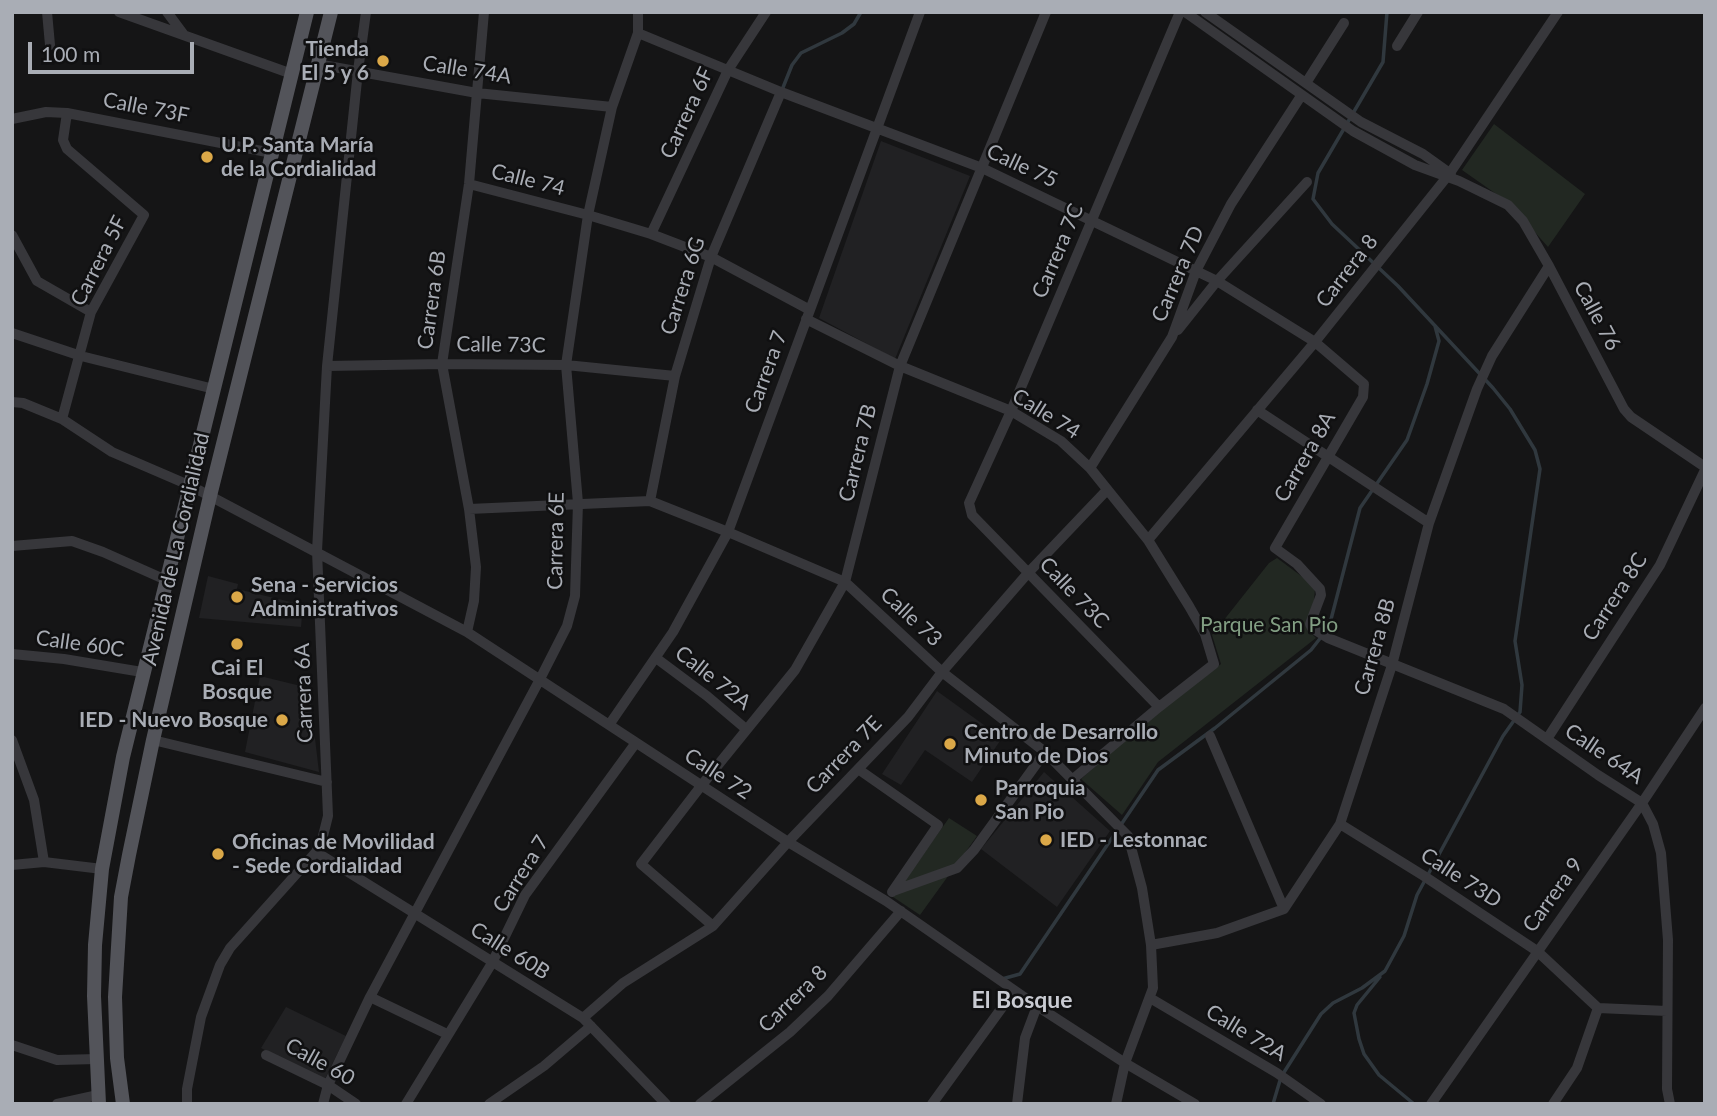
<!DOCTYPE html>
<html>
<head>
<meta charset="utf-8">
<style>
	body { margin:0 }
	#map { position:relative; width:1717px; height:1116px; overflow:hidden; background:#151516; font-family:Lato,sans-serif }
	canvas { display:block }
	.frame { position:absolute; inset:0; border:14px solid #a9adb5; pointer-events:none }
	.scale { position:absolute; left:28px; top:42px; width:166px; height:32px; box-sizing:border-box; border:4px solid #a9adb5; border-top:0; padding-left:9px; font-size:21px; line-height:24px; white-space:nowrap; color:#a9adb5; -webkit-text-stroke:5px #101011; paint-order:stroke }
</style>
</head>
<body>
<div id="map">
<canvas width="1717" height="1116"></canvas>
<div class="frame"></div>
<div class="scale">100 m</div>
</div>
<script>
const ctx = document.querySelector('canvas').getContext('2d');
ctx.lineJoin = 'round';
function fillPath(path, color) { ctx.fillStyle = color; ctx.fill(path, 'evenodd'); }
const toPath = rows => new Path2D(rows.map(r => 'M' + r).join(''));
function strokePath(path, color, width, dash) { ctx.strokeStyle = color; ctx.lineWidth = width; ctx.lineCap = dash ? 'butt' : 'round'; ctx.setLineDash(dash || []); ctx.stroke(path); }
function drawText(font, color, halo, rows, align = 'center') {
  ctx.font = font + ' Lato,sans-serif'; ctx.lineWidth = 5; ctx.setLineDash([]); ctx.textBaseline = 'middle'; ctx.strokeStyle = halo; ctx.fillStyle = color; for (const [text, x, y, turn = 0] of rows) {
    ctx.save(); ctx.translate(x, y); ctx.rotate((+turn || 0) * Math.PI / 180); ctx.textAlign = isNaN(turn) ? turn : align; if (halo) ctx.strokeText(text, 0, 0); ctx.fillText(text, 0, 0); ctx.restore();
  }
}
fillPath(toPath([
	[881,141,970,176,895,359,819,318],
	[208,576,238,584,237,589,303,605,301,627,199,618],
	[260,676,309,688,319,772,245,752],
	[937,691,1002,738,972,782,925,750,901,785,882,774],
	[1044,772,1110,831,1057,907,981,849],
	[286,1007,346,1036,324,1081,261,1048]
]), '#212123');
fillPath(toPath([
	[1494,124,1585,194,1548,247,1509,203,1462,170],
	[1277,558,1312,584,1315,589,1311,633,1316,638,1158,762,1122,815,1081,779,1161,708,1221,664,1212,635,1269,563],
	[949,818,977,836,920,915,893,897]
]), '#222822');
strokePath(toPath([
	[782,90,792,65,801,53,842,33,854,24,861,12],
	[1380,977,1357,1005,1354,1013,1359,1039,1364,1054,1379,1075,1414,1104],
	[1002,979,1020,974,1158,770,1215,728,1311,650,1329,627,1360,508,1407,440,1427,384,1439,341,1435,326],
	[1273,1104,1281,1077,1321,1014,1333,1003,1362,988,1385,971,1404,936,1417,895,1503,736,1520,712,1522,685,1515,641,1540,469,1535,450,1510,409,1493,388,1398,286,1332,224,1313,199,1318,173,1383,62,1387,12]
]), '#30383e', 3.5);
strokePath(toPath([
	[47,12,50,45],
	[119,12,292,74],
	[167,12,184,35],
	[1185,12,1353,131,1415,165,1459,181,1508,205,1523,221,1549,266,1624,409,1631,417,1705,467],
	[1205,12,1361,122,1423,154,1451,174],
	[638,33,781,92,982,168,1217,281,1315,342,1364,384,1363,397,1275,548,1297,564,1320,589,1321,595,1310,624,1312,628,1328,638,1504,709,1598,775,1642,803,1653,824,1661,853,1668,940,1667,1089,1670,1104],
	[1397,46,1418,12],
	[317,64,477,93,612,107],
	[1306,83,1344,23],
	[12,119,46,112,67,113,272,153],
	[469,184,588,215,651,234,711,257,810,310],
	[651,234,728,70,766,12],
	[12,235,37,281,91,312],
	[806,319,900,366,1011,411,1061,441,1090,468,1148,540,1189,606,1205,634,1214,664,1159,707,1073,779],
	[1178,330,1217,281,1307,182],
	[12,333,81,356,214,389],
	[327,366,442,364,566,365,675,376],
	[12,402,23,403,62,419,112,452,191,486,467,632,788,842,886,901,1037,1006,1125,1063,1195,1104],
	[1257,410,1429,523],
	[62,419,91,312,144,215,67,149,63,140,67,113],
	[1090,468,1172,337,1196,271,1231,204,1301,96],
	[650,501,675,376,711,257,781,92],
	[469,509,650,501,728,532,845,582,942,672,1045,752,1128,836,1142,888,1151,945,1153,988,1125,1063,1116,1104],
	[1148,540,1315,342,1450,173,1558,12],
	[12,546,72,541,103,552,166,580],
	[467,632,474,601,476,567,469,509,442,364,469,184,484,12],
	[12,654,64,659,142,672],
	[656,658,707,696,746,729],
	[1159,707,972,515,969,503,1011,411,1180,12],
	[609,725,673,632,728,532,920,12],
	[1210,736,1284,909],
	[1547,739,1660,565,1705,470],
	[12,740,34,800,44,862],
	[153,740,327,782],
	[858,769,938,825,892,892],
	[1340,824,1424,876,1537,951,1598,1008,1667,1011],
	[316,852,583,1018,666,1104],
	[12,865,44,862,102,869],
	[893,891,957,868,974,850,1045,752],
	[713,926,641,864,701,786,795,670,845,582,900,366,1046,12],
	[1151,945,1217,933,1284,909,1340,824,1392,665,1429,523,1477,389,1492,356,1549,266],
	[370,997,447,1034],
	[1150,998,1277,1073,1321,1104],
	[583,1018,623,983,713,926,788,842,908,717,942,672,1028,573,1107,490],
	[12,1045,57,1060,97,1059],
	[266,1055,328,1085,356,1104],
	[57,1104,98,1095],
	[187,1104,187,1089,201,1017,220,965,230,948,316,852,322,840,328,816,317,551,327,366,358,71,366,12],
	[323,1104,328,1085,370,997,539,681,567,626,575,596,578,503,566,365,588,215,612,107,638,33,638,12],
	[406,1104,492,963,525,895,635,744],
	[489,1104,544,1066,591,1026],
	[700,1104,790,1032,828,996,901,911],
	[932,1104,1014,991],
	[1017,1104,1025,1038,1037,1006],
	[1431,1104,1642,803,1705,708],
	[1553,1104,1577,1068,1598,1008]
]), '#37373b', 10);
strokePath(toPath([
	[99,1104,94,996,95,945,102,869,123,757,307,12],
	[123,1104,117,1058,115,997,121,897,129,855,153,740,210,496,331,12]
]), '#53545a', 14);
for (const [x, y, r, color] of [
	[383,61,7,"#dba848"],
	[207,157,7,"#dba848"],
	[237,597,7,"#dba848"],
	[237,644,7,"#dba848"],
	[282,720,7,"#dba848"],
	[950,744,7,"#dba848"],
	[981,800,7,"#dba848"],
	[1046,840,7,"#dba848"],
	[218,854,7,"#dba848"]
]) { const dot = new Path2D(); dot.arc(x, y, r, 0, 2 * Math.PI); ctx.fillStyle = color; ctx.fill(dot); strokePath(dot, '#101011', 2.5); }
drawText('bold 21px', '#a9adb5', '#101011', [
	["Tienda",369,49,"right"],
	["El 5 y 6",369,73,"right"],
	["U.P. Santa María",221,145],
	["de la Cordialidad",221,169],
	["Sena - Servicios",251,585],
	["Administrativos",251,609],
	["Cai El",237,668,"center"],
	["Bosque",237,692,"center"],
	["IED - Nuevo Bosque",268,720,"right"],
	["Centro de Desarrollo",964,732],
	["Minuto de Dios",964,756],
	["Parroquia",995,788],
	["San Pio",995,812],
	["IED - Lestonnac",1060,840],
	["Oficinas de Movilidad",232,842],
	["- Sede Cordialidad",232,866]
], 'left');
drawText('21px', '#a9adb5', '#101011', [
	["Calle 74A",467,70,9],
	["Calle 73F",146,108,11],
	["Carrera 6F",687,113,-65],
	["Calle 75",1022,166,25],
	["Calle 74",528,180,14],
	["Carrera 7C",1058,251,-67],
	["Carrera 5F",99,261,-63],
	["Carrera 8",1347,271,-52],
	["Carrera 7D",1178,274,-67],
	["Carrera 6G",683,286,-72],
	["Carrera 6B",432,300,-82],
	["Calle 76",1597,316,62],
	["Calle 73C",501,345,1],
	["Carrera 7",766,372,-70],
	["Calle 74",1046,414,32],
	["Carrera 7B",858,453,-76],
	["Carrera 8A",1305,457,-60],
	["Carrera 6E",556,541,-89],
	["Avenida de La Cordialidad",176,549,-77],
	["Calle 73C",1074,593,46],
	["Carrera 8C",1615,597,-57],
	["Calle 73",911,617,43],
	["Calle 60C",80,644,8],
	["Carrera 8B",1375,647,-74],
	["Calle 72A",713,678,38],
	["Carrera 6A",304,693,-92],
	["Calle 64A",1604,754,34],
	["Carrera 7E",844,755,-46],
	["Calle 72",718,774,33],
	["Carrera 7",521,874,-58],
	["Calle 73D",1461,878,33],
	["Carrera 9",1553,895,-54],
	["Calle 60B",510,951,32],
	["Carrera 8",793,999,-44],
	["Calle 72A",1246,1033,31],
	["Calle 60",320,1062,29]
]);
drawText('21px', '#829e83', '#101011', [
	["Parque San Pio",1269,625]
]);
drawText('bold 23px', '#c9cbd2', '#101011', [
	["El Bosque",1022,1001]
]);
</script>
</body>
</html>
